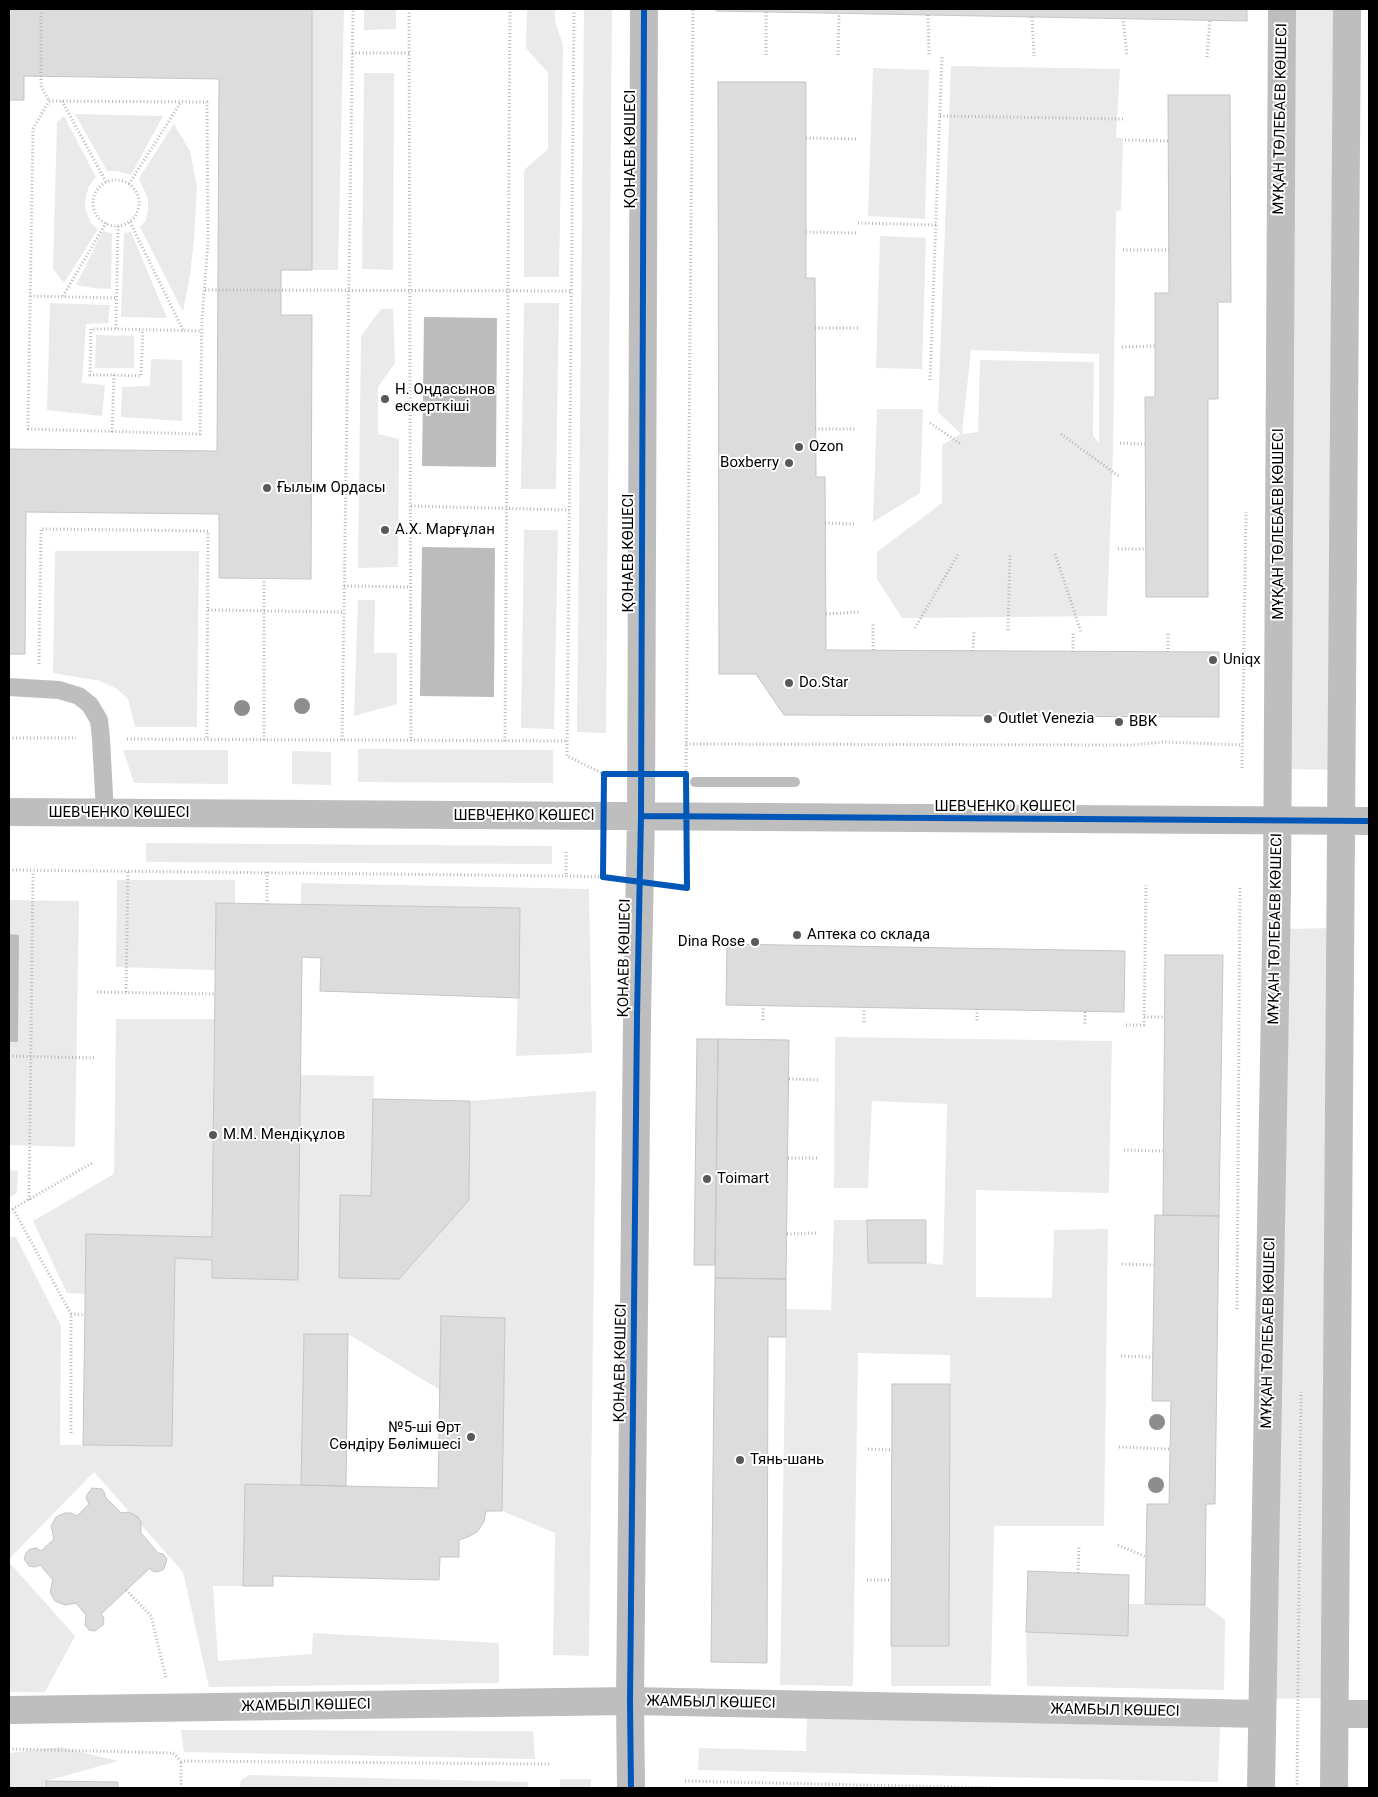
<!DOCTYPE html>
<html>
<head>
<meta charset="utf-8">
<style>
	body { margin:0 }
	#map { position:relative; width:1378px; height:1797px; overflow:hidden; background:#fff; font-family:Roboto,sans-serif }
	canvas { display:block }
	.frame { position:absolute; inset:0; border:10px solid #000; pointer-events:none }
</style>
</head>
<body>
<div id="map">
<canvas width="1378" height="1797"></canvas>
<div class="frame"></div>
</div>
<script>
const ctx = document.querySelector('canvas').getContext('2d');
ctx.lineJoin = 'round';
function fillPath(path, color) { ctx.fillStyle = color; ctx.fill(path, 'evenodd'); }
const toPath = rows => new Path2D(rows.map(r => 'M' + r).join(''));
function strokePath(path, color, width, dash) { ctx.strokeStyle = color; ctx.lineWidth = width; ctx.lineCap = dash ? 'butt' : 'round'; ctx.setLineDash(dash || []); ctx.stroke(path); }
function drawText(font, color, halo, rows, align = 'center') {
  ctx.font = font + ' Roboto,sans-serif'; ctx.lineWidth = 4; ctx.setLineDash([]); ctx.textBaseline = 'middle'; ctx.strokeStyle = halo; ctx.fillStyle = color; for (const [text, x, y, turn = 0] of rows) {
    ctx.save(); ctx.translate(x, y); ctx.rotate((+turn || 0) * Math.PI / 180); ctx.textAlign = isNaN(turn) ? turn : align; if (halo) ctx.strokeText(text, 0, 0); ctx.fillText(text, 0, 0); ctx.restore();
  }
}
fillPath(toPath([
	[312,9,344,9,338,270,312,270],
	[364,9,396,9,396,29,364,30],
	[527,9,555,9,555,21,563,45,559,277,524,277,524,170,548,149,548,73,526,48],
	[584,9,612,9,606,733,577,732],
	[1282,9,1347,9,1342,770,1278,769],
	[951,66,1120,69,1116,138,1123,138,1121,210,1116,211,1113,453,1107,616,902,618,877,579,877,552,942,503,942,445,961,434,938,412],
	[971,350,1099,354,1099,443,1093,435,1094,362,980,360,978,432,962,434],
	[873,68,929,70,925,219,868,216],
	[364,73,394,73,393,270,362,269],
	[75,114,163,116,131,175,117,171,107,171],
	[64,116,96,177,89,186,86,196,85,208,91,223,98,229,64,283,53,269,57,122],
	[174,124,190,151,197,187,194,239,190,275,183,312,140,227,146,220,148,210,148,199,139,178],
	[103,231,112,233,111,289,93,288,76,285],
	[131,232,167,318,121,317,124,233],
	[880,236,926,238,922,369,876,368],
	[50,303,110,305,108,323,86,324,82,383,105,385,102,416,47,410],
	[524,303,559,303,556,489,521,489],
	[381,309,393,309,395,363,378,387,378,434,399,439,398,567,358,568,361,336],
	[96,335,134,336,134,368,95,368],
	[151,359,182,360,182,421,121,417,122,387,150,386],
	[877,409,923,409,920,493,873,522],
	[524,530,558,530,554,729,521,728],
	[55,551,199,551,197,727,135,727,128,699,117,689,100,681,53,673],
	[358,600,375,600,374,653,397,653,397,704,354,716],
	[358,749,553,750,553,783,358,782],
	[123,750,228,750,228,784,134,783],
	[292,751,331,752,331,785,292,784],
	[146,843,552,846,552,864,146,862],
	[117,880,235,880,235,903,216,903,215,970,116,967],
	[301,883,589,889,592,1053,516,1056,520,908,301,904],
	[9,900,79,901,75,1147,9,1145],
	[1340,928,1335,1698,1263,1699,1277,929],
	[116,1019,214,1019,212,1237,86,1234,85,1294,67,1293,33,1221,114,1174],
	[835,1037,1112,1041,1109,1193,976,1190,976,1297,1052,1298,1054,1230,1108,1229,1104,1526,994,1526,991,1686,891,1686,891,1646,949,1646,950,1355,858,1353,853,1686,780,1685,786,1309,831,1310,834,1220,867,1220,868,1263,926,1263,943,1265,947,1104,872,1101,868,1188,834,1188],
	[301,1075,374,1076,371,1196,340,1196,339,1278,399,1279,469,1200,470,1101,596,1091,589,1656,553,1655,555,1533,502,1511,505,1318,441,1316,440,1390,348,1334,304,1334,301,1485,245,1484,243,1586,213,1586,218,1661,312,1654,313,1633,499,1643,499,1683,209,1687,183,1572,94,1472,9,1559,9,1237,16,1237,61,1326,60,1445,172,1446,175,1258,212,1260,212,1278,298,1280],
	[9,1170,18,1171,17,1193,9,1198],
	[9,1562,75,1636,45,1692,9,1692],
	[1128,1604,1205,1605,1225,1620,1224,1690,1027,1686,1026,1632,1127,1636],
	[807,1717,1220,1727,1218,1782,698,1770,699,1748,806,1751],
	[181,1730,533,1731,535,1759,184,1752],
	[60,1747,118,1761,46,1781,46,1788,9,1788,9,1753],
	[250,1775,528,1782,528,1788,239,1788,241,1780],
	[560,1779,591,1779,591,1788,560,1788]
]), '#eaeaea');
fillPath(toPath([
	[424,317,497,318,496,467,422,466],
	[422,547,495,548,494,697,420,696],
	[9,934,19,935,18,1042,9,1042]
]), '#bcbcbc');
strokePath(toPath([
	[695,782,795,782]
]), '#bcbcbc', 10);
const building = toPath([
	[9,9,312,9,312,270,281,270,281,315,312,315,311,579,219,578,219,514,26,512,25,654,9,654,9,449,217,451,219,79,24,76,24,100,9,100,9,9],
	[716,9,1247,9,1247,21,716,11,716,9],
	[718,82,806,82,806,278,815,278,816,477,825,477,826,650,1219,652,1219,717,784,715,756,674,719,674,718,82],
	[1168,95,1230,95,1231,302,1218,302,1218,399,1208,399,1208,597,1146,597,1145,397,1155,397,1155,293,1169,293,1168,95],
	[216,903,520,908,519,998,320,991,321,958,302,957,298,1280,212,1278,212,1260,175,1258,172,1446,83,1445,86,1234,212,1237,216,903],
	[727,944,1125,951,1124,1012,726,1005,727,944],
	[1165,955,1223,955,1219,1216,1163,1215,1165,955],
	[697,1039,718,1039,715,1265,694,1265,697,1039],
	[718,1039,789,1040,786,1279,715,1278,718,1039],
	[373,1099,470,1101,469,1200,399,1279,339,1278,340,1195,371,1196,373,1099],
	[1155,1215,1219,1216,1215,1504,1206,1504,1205,1605,1145,1604,1147,1504,1169,1504,1171,1401,1152,1401,1155,1215],
	[867,1220,926,1220,926,1263,868,1263,867,1220],
	[715,1278,786,1279,786,1337,768,1337,767,1663,711,1662,715,1278],
	[441,1316,505,1318,502,1511,486,1511,484,1522,477,1532,468,1537,459,1540,459,1557,440,1557,439,1580,273,1576,273,1586,243,1586,245,1484,438,1488,441,1316],
	[304,1334,348,1334,346,1486,301,1485,304,1334],
	[892,1384,950,1384,949,1646,891,1646,892,1384],
	[92,1488,102,1489,104,1492,106,1498,121,1513,129,1512,138,1517,141,1522,141,1533,158,1553,163,1554,167,1559,164,1569,158,1572,152,1571,150,1568,101,1614,104,1618,103,1625,95,1631,89,1630,85,1625,86,1615,76,1603,65,1605,55,1601,50,1592,53,1580,40,1565,35,1567,29,1566,24,1559,26,1553,30,1549,37,1548,41,1551,54,1539,51,1526,56,1517,65,1513,71,1513,77,1516,89,1504,86,1498,87,1495,92,1488],
	[1028,1571,1129,1575,1128,1636,1026,1632,1028,1571],
	[46,1781,118,1782,118,1788,46,1788,46,1781]
]);
fillPath(building, '#dcdcdc');
strokePath(building, '#c5c5c5', 1);
strokePath(toPath([
	[41,9,41,86,49,101],
	[409,9,411,741],
	[574,9,567,756,604,774],
	[928,15,929,56],
	[1032,17,1034,56],
	[1123,18,1127,56],
	[352,53,409,53],
	[766,55,766,12],
	[838,55,839,13],
	[1207,57,1210,20],
	[49,101,207,102,208,243,202,318,200,434,28,429,33,129,49,101],
	[62,101,106,182],
	[940,116,1125,119],
	[806,138,858,139],
	[1125,140,1169,141],
	'93 203a23 23 0 1 1 46 0a23 23 0 1 1-46 0Z',
	[129,184,181,102],
	[130,222,183,330],
	[858,223,936,225],
	[118,226,116,329,202,331],
	[806,232,858,233],
	[1123,250,1169,250],
	[205,290,571,291],
	[30,296,117,298],
	[63,296,106,223],
	[815,328,858,328],
	[1122,347,1156,346],
	[114,375,141,376,143,330],
	[930,380,942,56],
	[930,423,961,444],
	[815,429,857,429],
	[112,432,114,375,90,375,91,329,116,329],
	[1061,434,1120,477],
	[1120,443,1145,444],
	[411,506,569,510],
	[825,523,856,524],
	[1118,549,1146,549],
	[1055,554,1081,632],
	[344,586,411,587],
	[208,610,344,612],
	[826,614,861,612],
	[915,628,959,553],
	[1008,630,1010,553],
	[1168,634,1168,652],
	[873,650,873,624],
	[973,651,974,630],
	[1073,652,1073,632],
	[39,664,41,529,208,531,207,739],
	[9,738,76,738],
	[127,739,567,741],
	[264,740,264,579],
	[342,740,353,9],
	[505,741,510,9],
	[686,744,1131,745,1164,742,1242,745],
	[1242,768,1246,512],
	[686,774,693,9],
	[566,852,566,876,603,877],
	[9,870,566,876],
	[267,872,267,903],
	[97,992,214,994],
	[126,992,128,871],
	[977,1009,977,1023],
	[1085,1012,1085,1024],
	[1144,1017,1164,1017],
	[763,1020,763,1006],
	[864,1022,864,1008],
	[1126,1025,1144,1025,1146,885],
	[9,1056,96,1058],
	[789,1079,820,1080],
	[1124,1150,1163,1151],
	[788,1158,818,1158],
	[29,1200,33,871],
	[13,1209,71,1314,71,1434],
	[9,1211,94,1162],
	[787,1234,817,1233],
	[1122,1264,1154,1265],
	[1237,1309,1240,887],
	[71,1314,85,1315],
	[1121,1356,1153,1357],
	[1119,1447,1170,1449],
	[868,1449,891,1450],
	[1118,1545,1146,1557],
	[1078,1573,1079,1545],
	[867,1580,891,1580],
	[126,1590,151,1616,166,1678],
	[9,1749,173,1753,181,1761,550,1764],
	[685,1781,994,1788],
	[181,1788,181,1761],
	[1297,1788,1301,1392]
]), '#b8b8b8', 3, [1, 2.5]);
strokePath(toPath([
	[9,687,59,690,79,696,90,705,99,720,101,739,105,813]
]), '#bebebe', 18);
strokePath(toPath([
	[9,1710,630,1701,1262,1714],
	[1336,1714,1369,1714],
	[1261,1788,1277,890,1282,9],
	[1334,1788,1347,9]
]), '#bebebe', 28);
strokePath(toPath([
	[9,812,1369,821],
	[631,1788,630,1701,637,1017,641,816,644,9]
]), '#bebebe', 28);
strokePath(toPath([
	[604,774,686,774,687,888,603,877,604,774],
	[641,816,1369,821],
	[631,1788,630,1701,637,1017,641,816,644,9]
]), '#0057b8', 6);
ctx.fillStyle = '#8d8d8d';
for (const [x, y] of [
	[302,706],
	[242,708],
	[1157,1422],
	[1156,1485]
]) { ctx.beginPath(); ctx.arc(x, y, 8, 0, 2 * Math.PI); ctx.fill(); }
for (const [x, y, r, color] of [
	[385,399,5,"#595959"],
	[799,447,5,"#595959"],
	[789,463,5,"#595959"],
	[267,488,5,"#595959"],
	[385,530,5,"#595959"],
	[1213,660,5,"#595959"],
	[789,683,5,"#595959"],
	[988,719,5,"#595959"],
	[1119,722,5,"#595959"],
	[797,935,5,"#595959"],
	[755,942,5,"#595959"],
	[213,1135,5,"#595959"],
	[707,1179,5,"#595959"],
	[471,1437,5,"#595959"],
	[740,1460,5,"#595959"]
]) { const dot = new Path2D(); dot.arc(x, y, r, 0, 2 * Math.PI); ctx.fillStyle = color; ctx.fill(dot); strokePath(dot, '#fff', 2); }
drawText('15px', '#000', '#fff', [
	["МҰҚАН ТӨЛЕБАЕВ КӨШЕСІ",1281,119,-89],
	["ҚОНАЕВ КӨШЕСІ",631,149,-90],
	["МҰҚАН ТӨЛЕБАЕВ КӨШЕСІ",1279,524,-90],
	["ҚОНАЕВ КӨШЕСІ",629,553,-90],
	["ШЕВЧЕНКО КӨШЕСІ",1005,807],
	["ШЕВЧЕНКО КӨШЕСІ",119,813],
	["ШЕВЧЕНКО КӨШЕСІ",524,816],
	["МҰҚАН ТӨЛЕБАЕВ КӨШЕСІ",1276,929,-89],
	["ҚОНАЕВ КӨШЕСІ",625,958,-89],
	["МҰҚАН ТӨЛЕБАЕВ КӨШЕСІ",1269,1333,-89],
	["ҚОНАЕВ КӨШЕСІ",621,1363,-89],
	["ЖАМБЫЛ КӨШЕСІ",711,1703,1],
	["ЖАМБЫЛ КӨШЕСІ",306,1706,-1],
	["ЖАМБЫЛ КӨШЕСІ",1115,1711,1]
]);
drawText('15px', '#000', '#fff', [
	["Н. Оңдасынов",395,390],
	["ескерткіші",395,407],
	["Ozon",809,447],
	["Boxberry",779,463,"right"],
	["Ғылым Ордасы",277,488],
	["А.Х. Марғұлан",395,530],
	["Uniqx",1223,660],
	["Do.Star",799,683],
	["Outlet Venezia",998,719],
	["BBK",1129,722],
	["Аптека со склада",807,935],
	["Dina Rose",745,942,"right"],
	["М.М. Мендіқұлов",223,1135],
	["Toimart",717,1179],
	["№5-ші Өрт",461,1428,"right"],
	["Сөндіру Бөлімшесі",461,1445,"right"],
	["Тянь-шань",750,1460]
], 'left');
</script>
</body>
</html>
